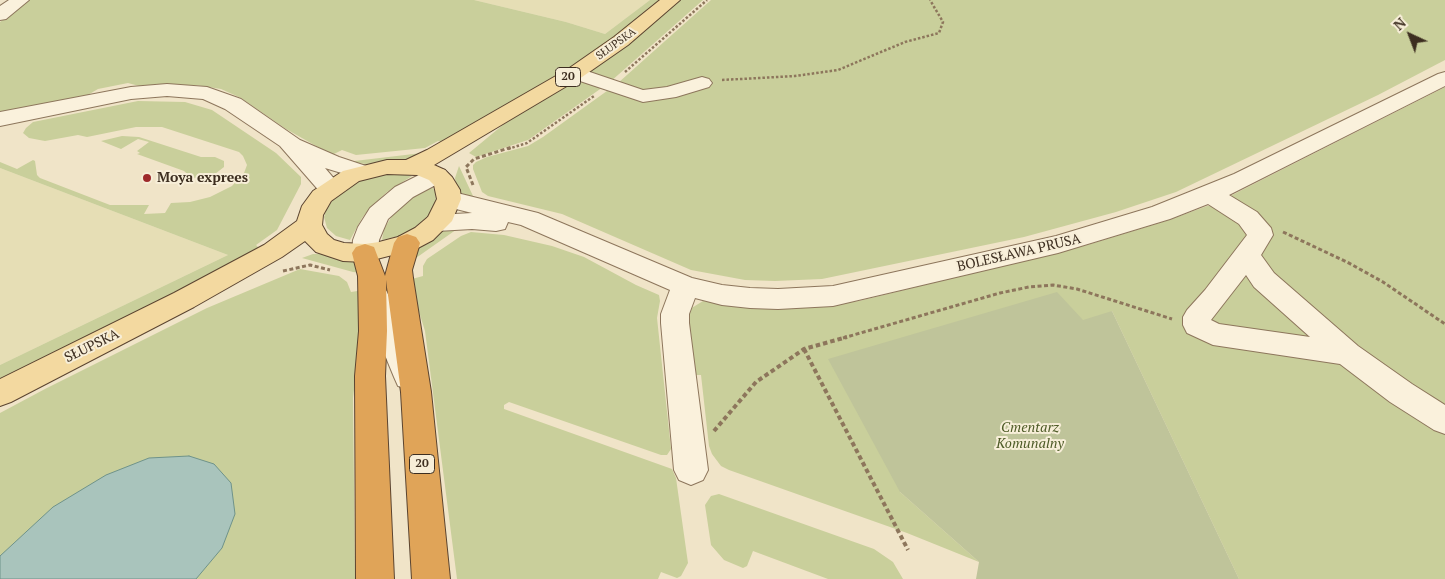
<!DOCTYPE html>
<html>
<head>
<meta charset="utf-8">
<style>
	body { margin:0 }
	#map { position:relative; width:1445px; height:579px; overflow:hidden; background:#f0e4c8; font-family:"PT Serif",serif }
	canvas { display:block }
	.north { position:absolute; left:1385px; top:10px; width:50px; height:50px; -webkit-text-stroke:4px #f7eed8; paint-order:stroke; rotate:317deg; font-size:14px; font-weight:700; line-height:20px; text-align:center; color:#3d2e20 }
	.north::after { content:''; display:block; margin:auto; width:18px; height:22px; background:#3d2e20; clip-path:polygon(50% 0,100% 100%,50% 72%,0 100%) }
</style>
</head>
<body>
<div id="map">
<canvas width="1445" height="579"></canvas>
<div class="north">N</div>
</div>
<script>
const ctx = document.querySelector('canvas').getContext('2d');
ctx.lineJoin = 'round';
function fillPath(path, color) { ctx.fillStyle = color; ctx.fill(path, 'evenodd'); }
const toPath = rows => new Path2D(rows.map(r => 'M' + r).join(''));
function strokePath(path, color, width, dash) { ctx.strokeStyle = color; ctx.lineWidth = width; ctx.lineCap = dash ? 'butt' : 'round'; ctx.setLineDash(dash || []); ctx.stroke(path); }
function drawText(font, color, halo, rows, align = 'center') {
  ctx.font = font + ' "PT Serif",serif'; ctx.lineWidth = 4; ctx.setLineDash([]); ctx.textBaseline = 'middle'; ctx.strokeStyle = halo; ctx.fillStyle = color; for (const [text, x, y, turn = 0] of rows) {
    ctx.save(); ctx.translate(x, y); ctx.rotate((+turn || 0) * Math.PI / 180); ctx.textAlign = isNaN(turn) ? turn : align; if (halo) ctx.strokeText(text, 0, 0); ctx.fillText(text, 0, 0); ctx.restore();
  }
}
fillPath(toPath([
	[474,0,650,0,605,34,566,22],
	[0,168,228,255,0,365]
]), '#e6deb5');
fillPath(toPath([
	[29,0,474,0,566,22,605,34,650,0,661,0,644,16,580,63,446,143,438,141,425,148,356,155,342,150,332,155,286,129,241,98,221,89,196,85,139,86,128,83,98,89,86,96,0,114,0,22],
	[679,0,703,0,610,82,590,73,591,69,644,31],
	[711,0,1445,0,1445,60,1378,95,1176,192,1116,212,1024,237,822,279,775,281,745,280,691,270,562,214,488,196,482,192,473,169,473,165,476,162,487,157,528,146,543,137,618,83],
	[575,80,582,80,603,87,528,140,476,157,469,153,504,124],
	[1445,87,1445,415,1271,278,1232,200,1232,195],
	[138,101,185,102,212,110,276,153,301,177,301,184,277,230,256,245,261,250,0,382,0,365,228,255,0,168,0,162,17,169,33,160,35,161,37,175,40,178,110,205,149,205,144,214,165,213,171,203,190,202,210,197,232,186,244,173,247,165,243,156,239,152,162,127,136,127,87,137,78,135,45,141,29,138,23,133,26,128,33,122],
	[122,136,139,137,201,157,215,157,224,161,224,167,211,177,192,178,184,171,137,154,140,153,137,151,149,142,138,139,121,149,101,141],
	[422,153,409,160,366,164,346,162],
	[459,166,473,196,474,201,464,197,457,191,455,178],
	[397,173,412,176,387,192,370,208,362,218,350,240,336,236,327,228,324,217,326,210,335,197,355,183,367,178],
	[432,186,435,192,436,198,431,214,413,229,399,236,382,240,384,229,392,216,412,196],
	[1207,206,1214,206,1236,215,1251,238,1185,313,1182,319,1187,328,1337,358,1445,429,1445,579,1239,579,1112,311,900,492,979,562,907,533,729,470,721,466,712,454,709,446,701,375,694,375,688,316,690,309,703,301,787,309,859,301,1087,245,1169,220],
	[460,227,416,258,408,263,411,252,436,233],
	[471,232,504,235,552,246,584,257,636,285,659,295,660,301,657,318,671,449,667,455,661,455,509,402,504,405,504,409,672,469,676,478,687,556,688,563,681,576,677,578,661,572,658,579,457,579,425,331,410,283,412,279,423,276,423,266,427,259,461,236],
	[313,254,326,254,353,261,361,273,353,272,302,258],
	[300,269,339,276,347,282,351,292,364,290,362,324,353,398,355,579,0,579,0,413,45,389,207,308],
	[1245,270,1326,339,1233,334,1211,321,1212,314],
	[719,494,874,549,893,562,903,579,828,579,753,551,747,566,743,568,724,560,711,545,705,505,711,496]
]), '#c9cf9b');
fillPath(toPath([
	[1057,292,1083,320,1112,311,1239,579,976,579,979,562,900,492,828,359]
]), '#bfc49a');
const water = toPath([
	[189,456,214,464,231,483,235,514,222,548,196,579,0,579,0,556,53,507,106,475,149,458,189,456]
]);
fillPath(water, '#a9c4bc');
strokePath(water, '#6f938a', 1);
const minor = toPath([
	[9,0,29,0,6,19,0,20,0,6,9,0],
	[575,67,643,90,667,87,702,77,709,79,712,83,709,87,676,97,643,102,568,77,565,73,568,69,575,67],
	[1445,72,1445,86,1229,195,1257,212,1271,228,1273,235,1261,255,1274,273,1358,346,1412,384,1445,405,1445,434,1434,430,1390,402,1340,364,1213,345,1187,333,1183,325,1183,317,1187,310,1205,290,1247,235,1239,224,1208,204,1170,219,1058,253,833,306,778,309,750,308,722,305,695,298,689,314,689,323,708,470,703,480,691,485,679,480,674,470,661,323,661,314,670,290,521,225,508,222,505,229,496,231,472,229,437,231,428,229,424,223,428,217,437,215,472,213,440,205,437,199,440,193,449,191,538,213,692,278,722,285,750,288,778,289,833,286,1056,236,1152,207,1234,174,1438,74,1445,72],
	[1246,275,1254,287,1310,337,1219,324,1211,320,1246,275],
	[167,84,207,87,241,99,300,140,339,157,369,167,373,172,369,177,361,179,325,168,342,188,339,193,330,196,321,193,280,146,225,109,203,99,167,96,131,99,0,126,0,112,131,87,167,84],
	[437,168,445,170,449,175,445,180,413,197,388,219,379,240,378,253,374,259,365,262,356,259,352,253,353,240,358,227,370,208,395,187,429,170,437,168],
	[373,282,383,285,387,292,424,377,420,386,409,389,398,386,394,377,359,292,363,285,373,282]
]);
const major = toPath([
	[660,0,680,0,628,45,582,77,434,165,445,170,452,177,460,190,461,199,452,221,433,240,416,249,365,262,343,261,316,252,305,241,282,257,194,307,11,402,0,406,0,379,174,293,264,245,297,221,302,206,313,191,343,171,387,160,406,160,427,150,568,69,614,37,660,0],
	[387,174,417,175,429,180,434,185,437,199,428,217,415,228,398,237,379,242,365,244,344,243,334,240,327,234,322,225,323,215,331,201,359,181,387,174]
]);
const highway = toPath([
	[407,234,416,237,420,243,412,270,413,278,431,392,450,579,412,579,401,392,386,280,387,331,385,376,394,579,356,579,355,376,359,331,358,276,352,253,356,247,365,244,374,247,385,276,394,243,398,237,407,234]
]);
strokePath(minor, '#8d765c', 2);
strokePath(major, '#5b4430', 2);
strokePath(highway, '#5b4430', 2);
strokePath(toPath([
	[625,72,707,0],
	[722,80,795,76,838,70,905,42,939,33,943,22,930,0],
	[508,149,527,143,594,96]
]), '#8d765c', 2.5, [2.5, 2]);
strokePath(toPath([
	[473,185,466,167,474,159,512,147],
	[1283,232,1347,262,1383,282,1445,324],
	[283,271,310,265,330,270],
	[843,338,1000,293,1029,287,1053,285,1077,289,1172,319]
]), '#8d765c', 3, [4, 2.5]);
strokePath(toPath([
	[804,349,908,550],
	[714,431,756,382,804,349,847,337]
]), '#8d765c', 4, [4.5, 3]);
fillPath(minor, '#faf1dc');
fillPath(major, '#f3d9a0');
fillPath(highway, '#e0a458');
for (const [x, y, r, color] of [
	[147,178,5,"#9e2a2b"]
]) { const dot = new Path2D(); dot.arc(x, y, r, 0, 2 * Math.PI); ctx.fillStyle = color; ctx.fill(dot); strokePath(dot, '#f7eed8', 2); }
drawText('11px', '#3d2e20', '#f7eed8', [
	["SŁUPSKA",616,44,-36]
]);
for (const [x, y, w] of [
	[568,77,25],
	[422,464,25]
]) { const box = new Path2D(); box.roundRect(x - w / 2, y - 9.5, w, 19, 4); ctx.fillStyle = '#f7eed8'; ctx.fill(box); strokePath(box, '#3d2e20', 1); }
drawText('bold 12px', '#3d2e20', null, [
	["20",568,77],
	["20",422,464]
]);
drawText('bold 14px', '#3d2e20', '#f7eed8', [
	["Moya exprees",157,178]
], 'left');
drawText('14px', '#3d2e20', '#f7eed8', [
	["BOLESŁAWA PRUSA",1019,253,-13],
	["SŁUPSKA",92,346,-26]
]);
drawText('italic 14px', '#4d5a26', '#f7eed8', [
	["Cmentarz",1030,428],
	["Komunalny",1030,444]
]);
</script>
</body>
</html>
